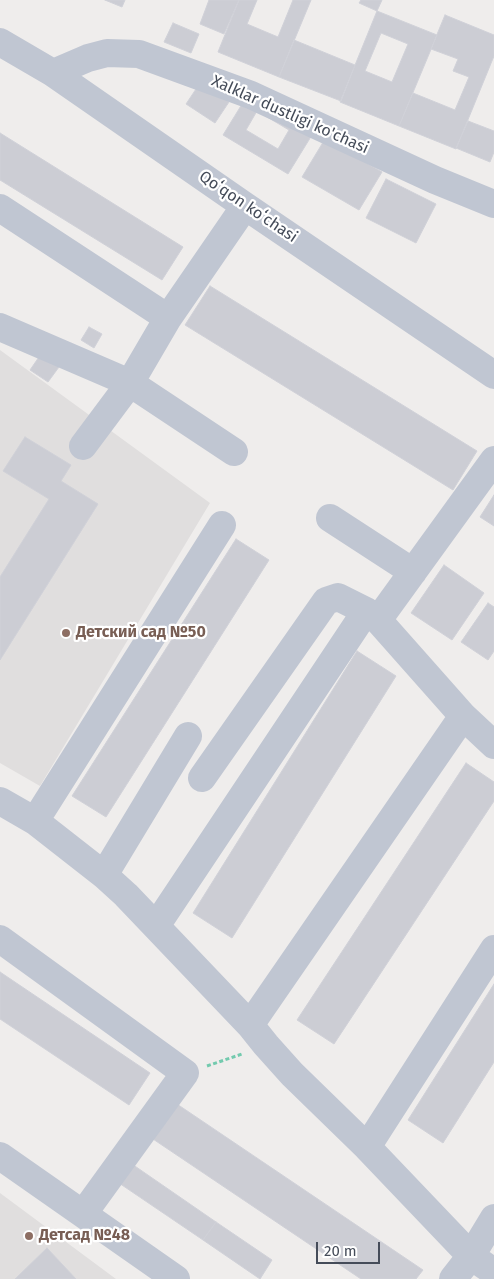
<!DOCTYPE html>
<html>
<head>
<meta charset="utf-8">
<style>
	body { margin:0 }
	#map { position:relative; width:494px; height:1279px; overflow:hidden; background:#efedec; font-family:"Fira Sans",sans-serif }
	canvas { display:block }
	.scale { position:absolute; left:316px; top:1242px; width:64px; height:22px; box-sizing:border-box; border:2px solid #454c59; border-top:0; padding-left:6px; font-size:15px; line-height:18px; white-space:nowrap; color:#454c59; -webkit-text-stroke:4px #fff; paint-order:stroke }
</style>
</head>
<body>
<div id="map">
<canvas width="494" height="1279"></canvas>
<div class="scale">20 m</div>
</div>
<script>
const ctx = document.querySelector('canvas').getContext('2d');
ctx.lineJoin = 'round';
function fillPath(path, color) { ctx.fillStyle = color; ctx.fill(path, 'evenodd'); }
const toPath = rows => new Path2D(rows.map(r => 'M' + r).join(''));
function strokePath(path, color, width, dash) { ctx.strokeStyle = color; ctx.lineWidth = width; ctx.lineCap = dash ? 'butt' : 'round'; ctx.setLineDash(dash || []); ctx.stroke(path); }
function drawText(font, color, halo, rows, align = 'center') {
  ctx.font = font + ' "Fira Sans",sans-serif'; ctx.lineWidth = 4.5; ctx.setLineDash([]); ctx.textBaseline = 'middle'; ctx.strokeStyle = halo; ctx.fillStyle = color; for (const [text, x, y, turn = 0] of rows) {
    ctx.save(); ctx.translate(x, y); ctx.rotate((+turn || 0) * Math.PI / 180); ctx.textAlign = isNaN(turn) ? turn : align; if (halo) ctx.strokeText(text, 0, 0); ctx.fillText(text, 0, 0); ctx.restore();
  }
}
fillPath(toPath([
	[0,350,210,503,40,786,0,763],
	[0,1193,116,1279,0,1279]
]), '#e0dede');
const building = toPath([
	[105,0,125,0,122,7,105,0],
	[209,0,239,0,224,34,200,24,209,0],
	[239,0,257,0,247,24,278,37,293,0,311,0,279,77,218,52,239,0],
	[361,0,382,0,377,11,359,3,361,0],
	[377,11,437,35,399,126,340,102,377,11],
	[381,33,408,44,392,82,365,71,381,33],
	[445,15,494,35,494,56,456,149,399,126,413,93,455,110,469,77,453,71,458,59,431,49,445,15],
	[173,23,199,34,191,53,164,42,173,23],
	[294,40,355,65,341,101,279,77,294,40],
	[200,83,229,102,215,123,186,104,200,83],
	[247,96,312,135,288,174,223,135,247,96],
	[257,111,289,130,278,149,246,130,257,111],
	[468,121,494,131,494,152,490,162,456,148,468,121],
	[0,133,183,247,162,280,0,180,0,133],
	[325,139,382,172,359,210,302,177,325,139],
	[386,179,436,204,416,243,366,218,386,179],
	[210,286,477,451,453,490,185,325,210,286],
	[89,327,102,334,94,348,81,340,89,327],
	[41,354,59,367,48,382,30,370,41,354],
	[25,437,71,465,61,481,98,504,0,660,0,577,49,499,3,471,25,437],
	[494,495,494,526,480,517,494,495],
	[236,539,269,560,106,817,72,796,236,539],
	[444,565,484,593,452,640,411,613,444,565],
	[488,603,494,607,494,651,488,660,461,642,488,603],
	[357,651,396,676,232,938,193,913,357,651],
	[466,763,494,782,494,801,334,1044,297,1020,466,763],
	[0,972,150,1073,129,1105,0,1019,0,972],
	[494,984,494,1062,443,1143,408,1120,494,984],
	[171,1100,423,1270,416,1279,361,1279,147,1135,171,1100],
	[129,1162,216,1222,203,1240,116,1181,129,1162],
	[216,1222,272,1260,260,1279,203,1240,216,1222],
	[47,1248,76,1279,15,1279,47,1248]
]);
fillPath(building, '#cccdd4');
strokePath(building, '#d0d1d8', 1);
strokePath(toPath([
	[207,1066,242,1054]
]), '#73caae', 3, [4, 2.5]);
strokePath(toPath([
	[0,42,53,73,245,206,494,375],
	[53,73,88,58,107,53,139,54,251,95,435,180,494,204],
	[0,208,168,318],
	[0,327,130,383,234,452],
	[83,446,130,383,168,318,245,206],
	[330,518,413,572],
	[378,620,494,460],
	[202,778,326,601,338,597,366,611,378,620,463,716,494,745],
	[0,801,35,821,104,875,126,895,250,1025,266,1045,292,1074,367,1147,471,1256,494,1218],
	[35,821,222,525],
	[104,875,188,736],
	[156,926,366,611],
	[0,939,185,1073,83,1214],
	[250,1025,463,716],
	[367,1147,494,949],
	[0,1156,176,1279],
	[453,1279,471,1256,494,1272]
]), '#c0c6d2', 28);
for (const [x, y, r, color] of [
	[66,633,5,"#8d6e63"],
	[29,1236,5,"#8d6e63"]
]) { const dot = new Path2D(); dot.arc(x, y, r, 0, 2 * Math.PI); ctx.fillStyle = color; ctx.fill(dot); strokePath(dot, '#fff', 2); }
drawText('16px', '#454c59', '#fff', [
	["Xalklar dustligi ko'chasi",290,115,24],
	["Qoʻqon koʻchasi",248,207,34]
]);
drawText('bold 16px', '#785e54', '#fff', [
	["Детский сад №50",76,633],
	["Детсад №48",39,1236]
], 'left');
</script>
</body>
</html>
